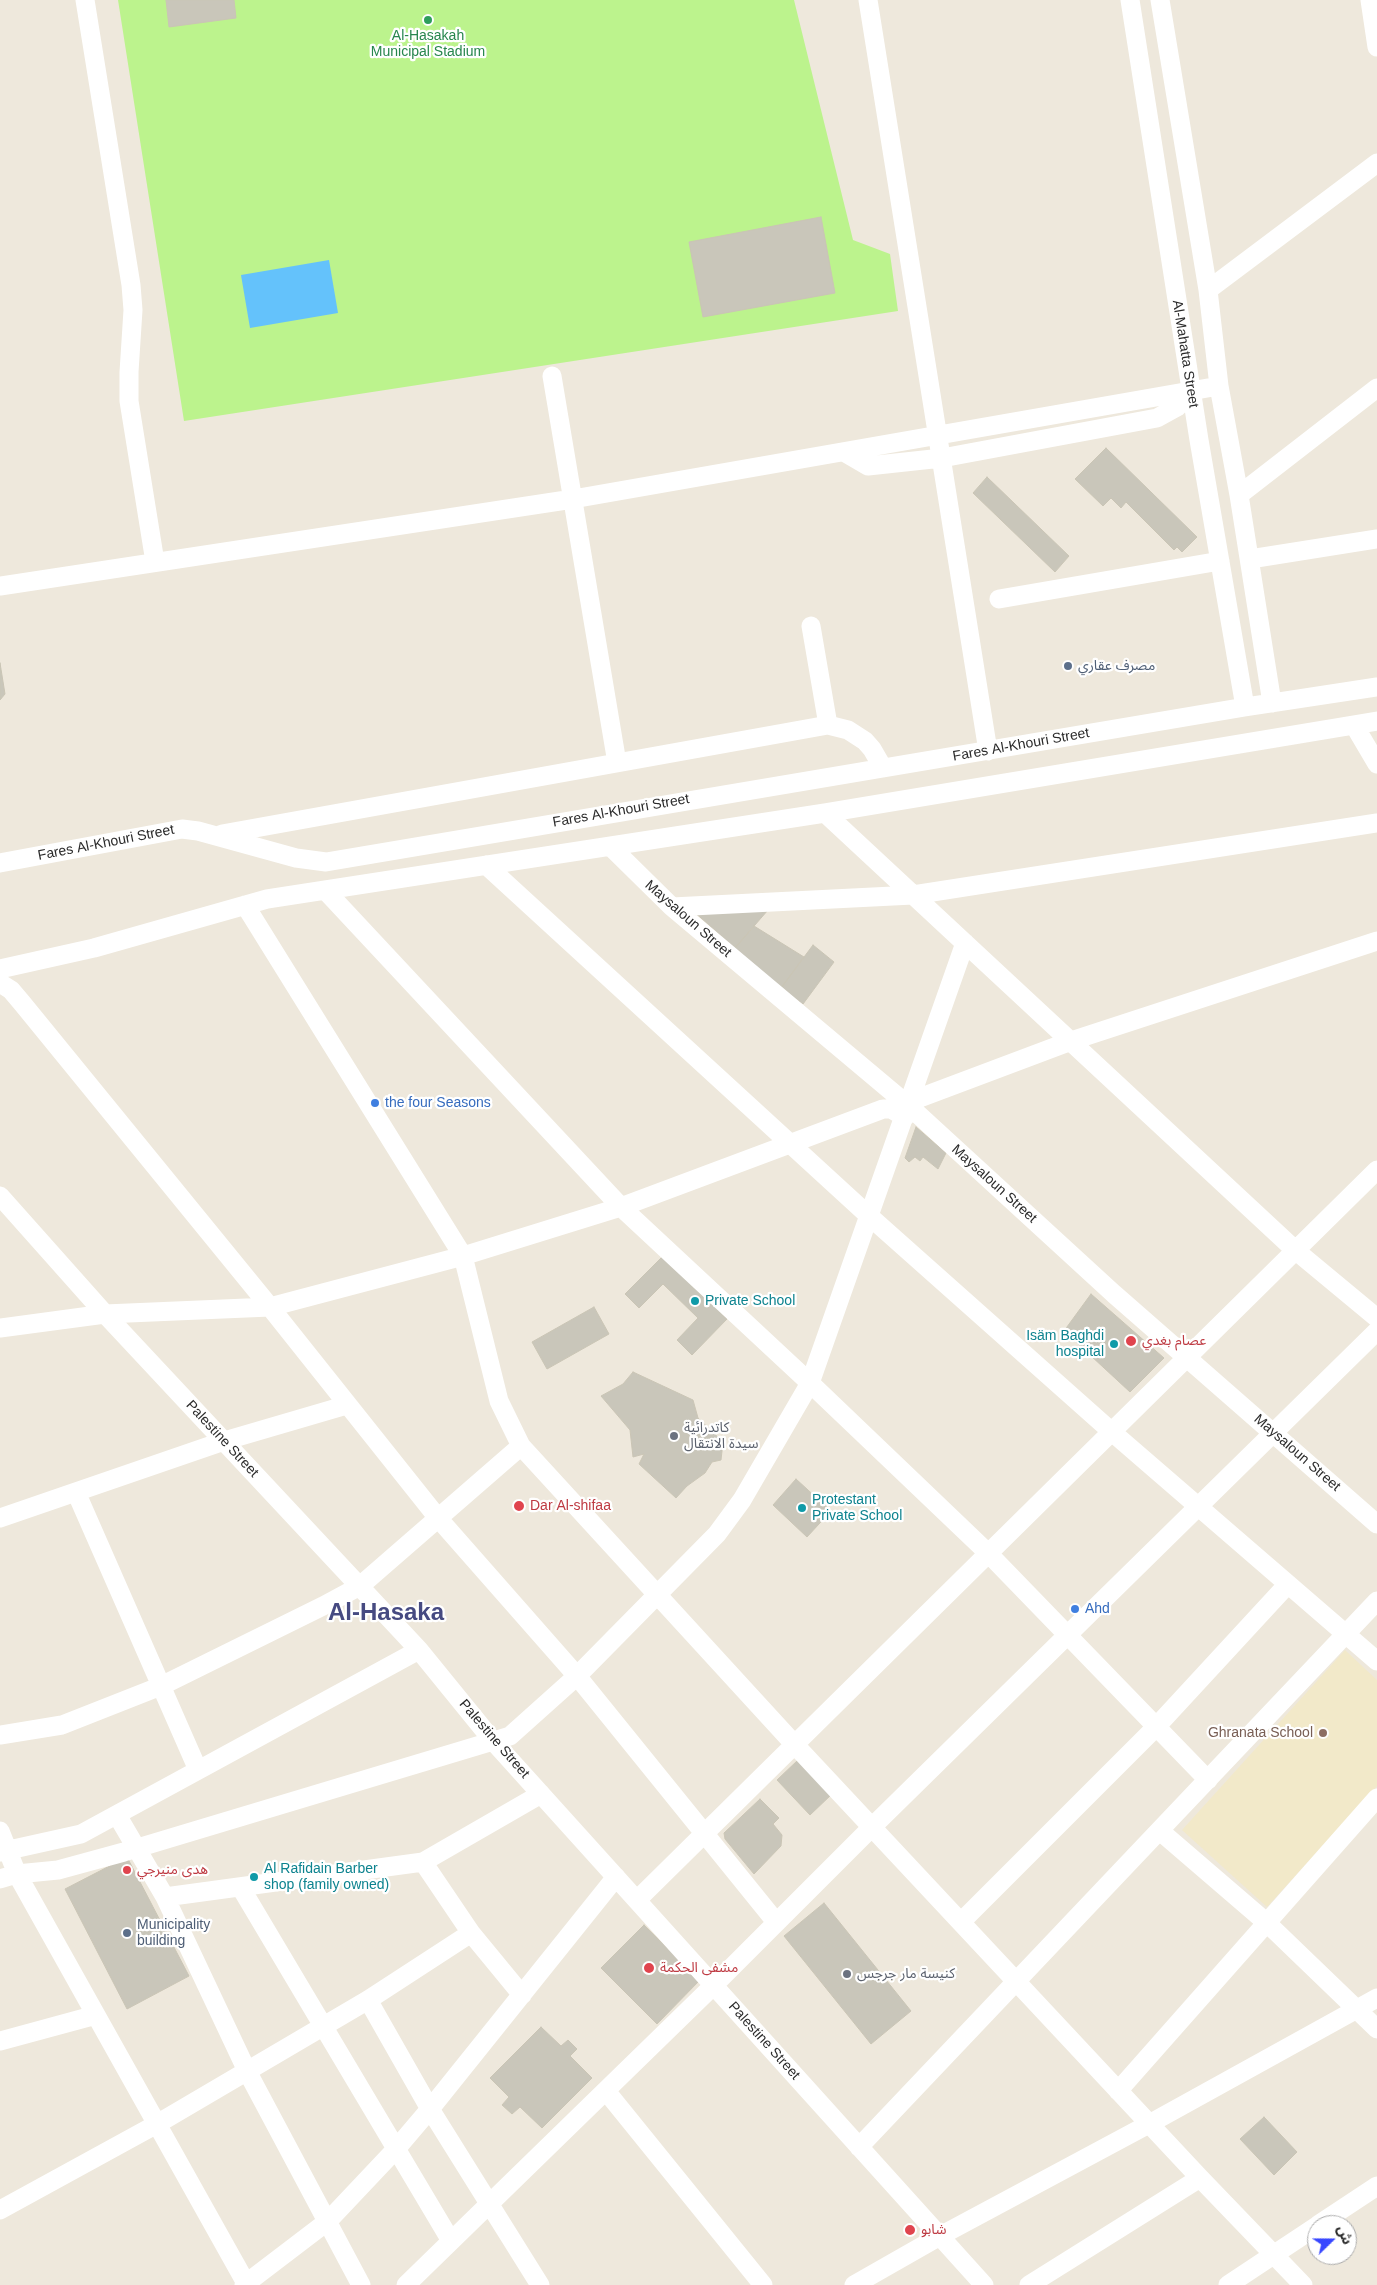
<!DOCTYPE html>
<html>
<head>
<meta charset="utf-8">
<style>
	body { margin:0 }
	#map { position:relative; width:1377px; height:2285px; overflow:hidden; background:#eee8dc; font-family:Arial,"Noto Sans Arabic",sans-serif }
	canvas { display:block }
	.north { position:absolute; left:1307px; top:2215px; width:50px; height:50px; box-sizing:border-box; background:#fff; border:1px solid #aaa; border-radius:50%; rotate:68deg; font-size:14px; font-weight:700; line-height:20px; text-align:center; color:#2b2b2b }
	.north::after { content:''; display:block; margin:auto; width:18px; height:22px; background:#3847ff; clip-path:polygon(50% 0,100% 100%,50% 72%,0 100%) }
</style>
</head>
<body>
<div id="map">
<canvas width="1377" height="2285"></canvas>
<div class="north">ش</div>
</div>
<script>
const ctx = document.querySelector('canvas').getContext('2d');
ctx.lineJoin = 'round';
function fillPath(path, color) { ctx.fillStyle = color; ctx.fill(path, 'evenodd'); }
const toPath = rows => new Path2D(rows.map(r => 'M' + r).join(''));
function strokePath(path, color, width, dash) { ctx.strokeStyle = color; ctx.lineWidth = width; ctx.lineCap = dash ? 'butt' : 'round'; ctx.setLineDash(dash || []); ctx.stroke(path); }
function drawText(font, color, halo, rows, align = 'center') {
  ctx.font = font + ' Arial,"Noto Sans Arabic",sans-serif'; ctx.lineWidth = 4.5; ctx.setLineDash([]); ctx.textBaseline = 'middle'; ctx.strokeStyle = halo; ctx.fillStyle = color; for (const [text, x, y, turn = 0] of rows) {
    ctx.save(); ctx.translate(x, y); ctx.rotate((+turn || 0) * Math.PI / 180); ctx.textAlign = isNaN(turn) ? turn : align; if (halo) ctx.strokeText(text, 0, 0); ctx.fillText(text, 0, 0); ctx.restore();
  }
}
fillPath(toPath([
	[1345,1650,1377,1680,1377,1786,1267,1907,1182,1830]
]), '#f2e9c9');
fillPath(toPath([
	[118,0,794,0,853,240,890,254,898,311,184,421]
]), '#bcf38d');
fillPath(toPath([
	[329,260,338,313,250,328,241,275]
]), '#64c2fb');
const building = toPath([
	[166,0,234,0,236,18,169,27,166,0],
	[821,217,835,293,703,317,689,242,821,217],
	[1106,448,1197,537,1182,552,1177,547,1174,550,1126,502,1121,508,1111,498,1103,506,1075,479,1106,448],
	[987,477,1069,556,1055,572,973,493,987,477],
	[0,663,5,694,0,700,0,663],
	[692,910,768,910,735,948,692,910],
	[754,926,804,957,781,988,735,948,754,926],
	[813,945,834,962,803,1004,781,988,813,945],
	[916,1127,946,1153,938,1169,923,1157,920,1161,915,1157,909,1162,905,1158,916,1127],
	[663,1256,727,1319,692,1355,677,1340,698,1318,663,1284,639,1308,625,1294,663,1256],
	[1091,1294,1164,1358,1130,1392,1064,1331,1091,1294],
	[594,1307,609,1334,547,1369,532,1342,594,1307],
	[633,1372,693,1400,698,1418,723,1442,721,1460,712,1462,705,1473,687,1486,676,1498,639,1464,644,1454,633,1457,630,1430,601,1396,623,1384,633,1372],
	[796,1479,831,1511,807,1537,773,1505,796,1479],
	[798,1760,832,1794,810,1815,777,1780,798,1760],
	[760,1799,779,1818,773,1824,782,1835,781,1846,754,1874,725,1839,724,1833,760,1799],
	[127,1857,189,1976,127,2009,65,1889,127,1857],
	[824,1903,911,2011,871,2044,784,1936,824,1903],
	[644,1925,700,1980,657,2024,601,1968,644,1925],
	[541,2027,561,2046,568,2040,577,2049,570,2056,592,2078,542,2128,520,2107,512,2114,502,2105,509,2097,490,2078,541,2027],
	[1264,2117,1297,2152,1274,2175,1240,2139,1264,2117]
]);
fillPath(building, '#c9c6ba');
strokePath(building, '#cac5b5', 1);
strokePath(toPath([
	[85,0,131,285,133,310,129,372,129,401,155,562],
	[868,0,988,751],
	[1130,0,1199,440,1245,707],
	[1160,0,1208,290,1219,386,1239,495,1272,703],
	[1370,0,1377,47],
	[1208,290,1377,163],
	[552,376,617,763],
	[844,452,868,466,942,458,1157,418,1177,407,1191,393],
	[1239,495,1377,388],
	[1250,559,1377,539],
	[0,586,573,499,1219,386],
	[999,599,1220,561],
	[811,626,828,725],
	[1354,725,1377,764],
	[825,813,1295,1250,1377,1318],
	[222,834,828,725,848,730,865,741,872,749,883,768],
	[610,846,672,907,909,1106,1114,1294,1377,1524],
	[0,863,182,829,198,831,296,858,326,862,1245,707,1377,687],
	[486,865,868,1215,1112,1432,1377,1661],
	[325,890,621,1207,810,1383,988,1553,1208,1780],
	[245,905,463,1256,499,1401,521,1446,795,1745,1200,2178,1303,2285],
	[672,907,913,895,1377,823],
	[0,969,94,948,267,899,825,813,1377,721],
	[0,983,11,990,22,1003,270,1307,438,1518,577,1676,776,1922],
	[912,1096,922,1097,1071,1041,1377,941],
	[0,1196,105,1314,419,1650,493,1741,984,2285],
	[0,1328,105,1314,270,1307,463,1256,621,1207,883,1109,891,1109,905,1117],
	[76,1492,198,1770],
	[0,1518,224,1441,347,1405],
	[0,1735,62,1725,161,1686,323,1606,360,1586,521,1446],
	[117,1815,165,1897,247,2071,361,2285],
	[0,1831,17,1874,247,2285],
	[1160,1831,1267,1923,1377,2029],
	[0,1852,81,1834,419,1650],
	[423,1862,471,1933,522,1995],
	[0,1879,17,1874,58,1870,124,1852,510,1736,577,1676,717,1534,742,1500,810,1383,965,943],
	[241,1888,451,2241],
	[165,1897,423,1862,541,1794],
	[637,1900,1377,1170],
	[961,1922,1156,1727,1288,1584],
	[368,2000,430,2109,540,2285],
	[0,2041,96,2015],
	[606,2091,763,2285],
	[1118,2091,1377,1798],
	[859,2147,1377,1601],
	[0,2210,157,2124,368,2000,471,1933],
	[1318,2225,1377,2186],
	[244,2285,328,2221,396,2149,430,2109,616,1877],
	[406,2285,714,1985,872,1827,1377,1331],
	[854,2285,940,2236,1149,2124,1377,1998],
	[1029,2285,1200,2178],
	[1228,2285,1317,2226]
]), '#fff', 19);
for (const [x, y, r, color] of [
	[428,20,5,"#2e9e5b"],
	[1068,666,5,"#5c6f8a"],
	[375,1103,5,"#3f7fe0"],
	[695,1301,5,"#0f9aa8"],
	[1131,1341,6,"#e0444e"],
	[1114,1344,5,"#0f9aa8"],
	[674,1436,5,"#6b7280"],
	[519,1506,6,"#e0444e"],
	[802,1508,5,"#0f9aa8"],
	[1075,1609,5,"#3f7fe0"],
	[1323,1733,5,"#8d6e63"],
	[127,1870,5,"#e0444e"],
	[254,1877,5,"#0f9aa8"],
	[127,1933,5,"#5c6f8a"],
	[649,1968,6,"#e0444e"],
	[847,1974,5,"#6b7280"],
	[910,2230,6,"#e0444e"]
]) { const dot = new Path2D(); dot.arc(x, y, r, 0, 2 * Math.PI); ctx.fillStyle = color; ctx.fill(dot); strokePath(dot, '#fff', 2); }
drawText('14px', '#27864d', '#fff', [
	["Al-Hasakah",428,36],
	["Municipal Stadium",428,52]
]);
drawText('14px', '#2b2b2b', '#fff', [
	["Al-Mahatta Street",1185,354,81],
	["Fares Al-Khouri Street",1021,745,-10],
	["Fares Al-Khouri Street",621,811,-10],
	["Fares Al-Khouri Street",106,843,-11],
	["Maysaloun Street",688,919,41],
	["Maysaloun Street",994,1184,42],
	["Palestine Street",222,1439,47],
	["Maysaloun Street",1297,1453,41],
	["Palestine Street",494,1739,49],
	["Palestine Street",764,2041,48]
]);
drawText('14px', '#4e5e75', '#fff', [
	["مصرف عقاري",1078,666],
	["Municipality",137,1925],
	["building",137,1941]
], 'left');
drawText('14px', '#366cbe', '#fff', [
	["the four Seasons",385,1103],
	["Ahd",1085,1609]
], 'left');
drawText('14px', '#0d838f', '#fff', [
	["Private School",705,1301],
	["Isäm Baghdi",1104,1336,"right"],
	["hospital",1104,1352,"right"],
	["Protestant",812,1500],
	["Private School",812,1516],
	["Al Rafidain Barber",264,1869],
	["shop (family owned)",264,1885]
], 'left');
drawText('14px', '#be3a42', '#fff', [
	["عصام بغدي",1142,1341],
	["Dar Al-shifaa",530,1506],
	["هدى منيرجي",137,1870],
	["مشفى الحكمة",660,1968],
	["شابو",921,2230]
], 'left');
drawText('14px', '#5b616d', '#fff', [
	["كاتدرائية",684,1428],
	["سيدة الانتقال",684,1444],
	["كنيسة مار جرجس",857,1974]
], 'left');
drawText('14px', '#785e54', '#fff', [
	["Ghranata School",1313,1733]
], 'right');
drawText('bold 24px', '#464a81', '#fff', [
	["Al-Hasaka",386,1613]
]);
</script>
</body>
</html>
